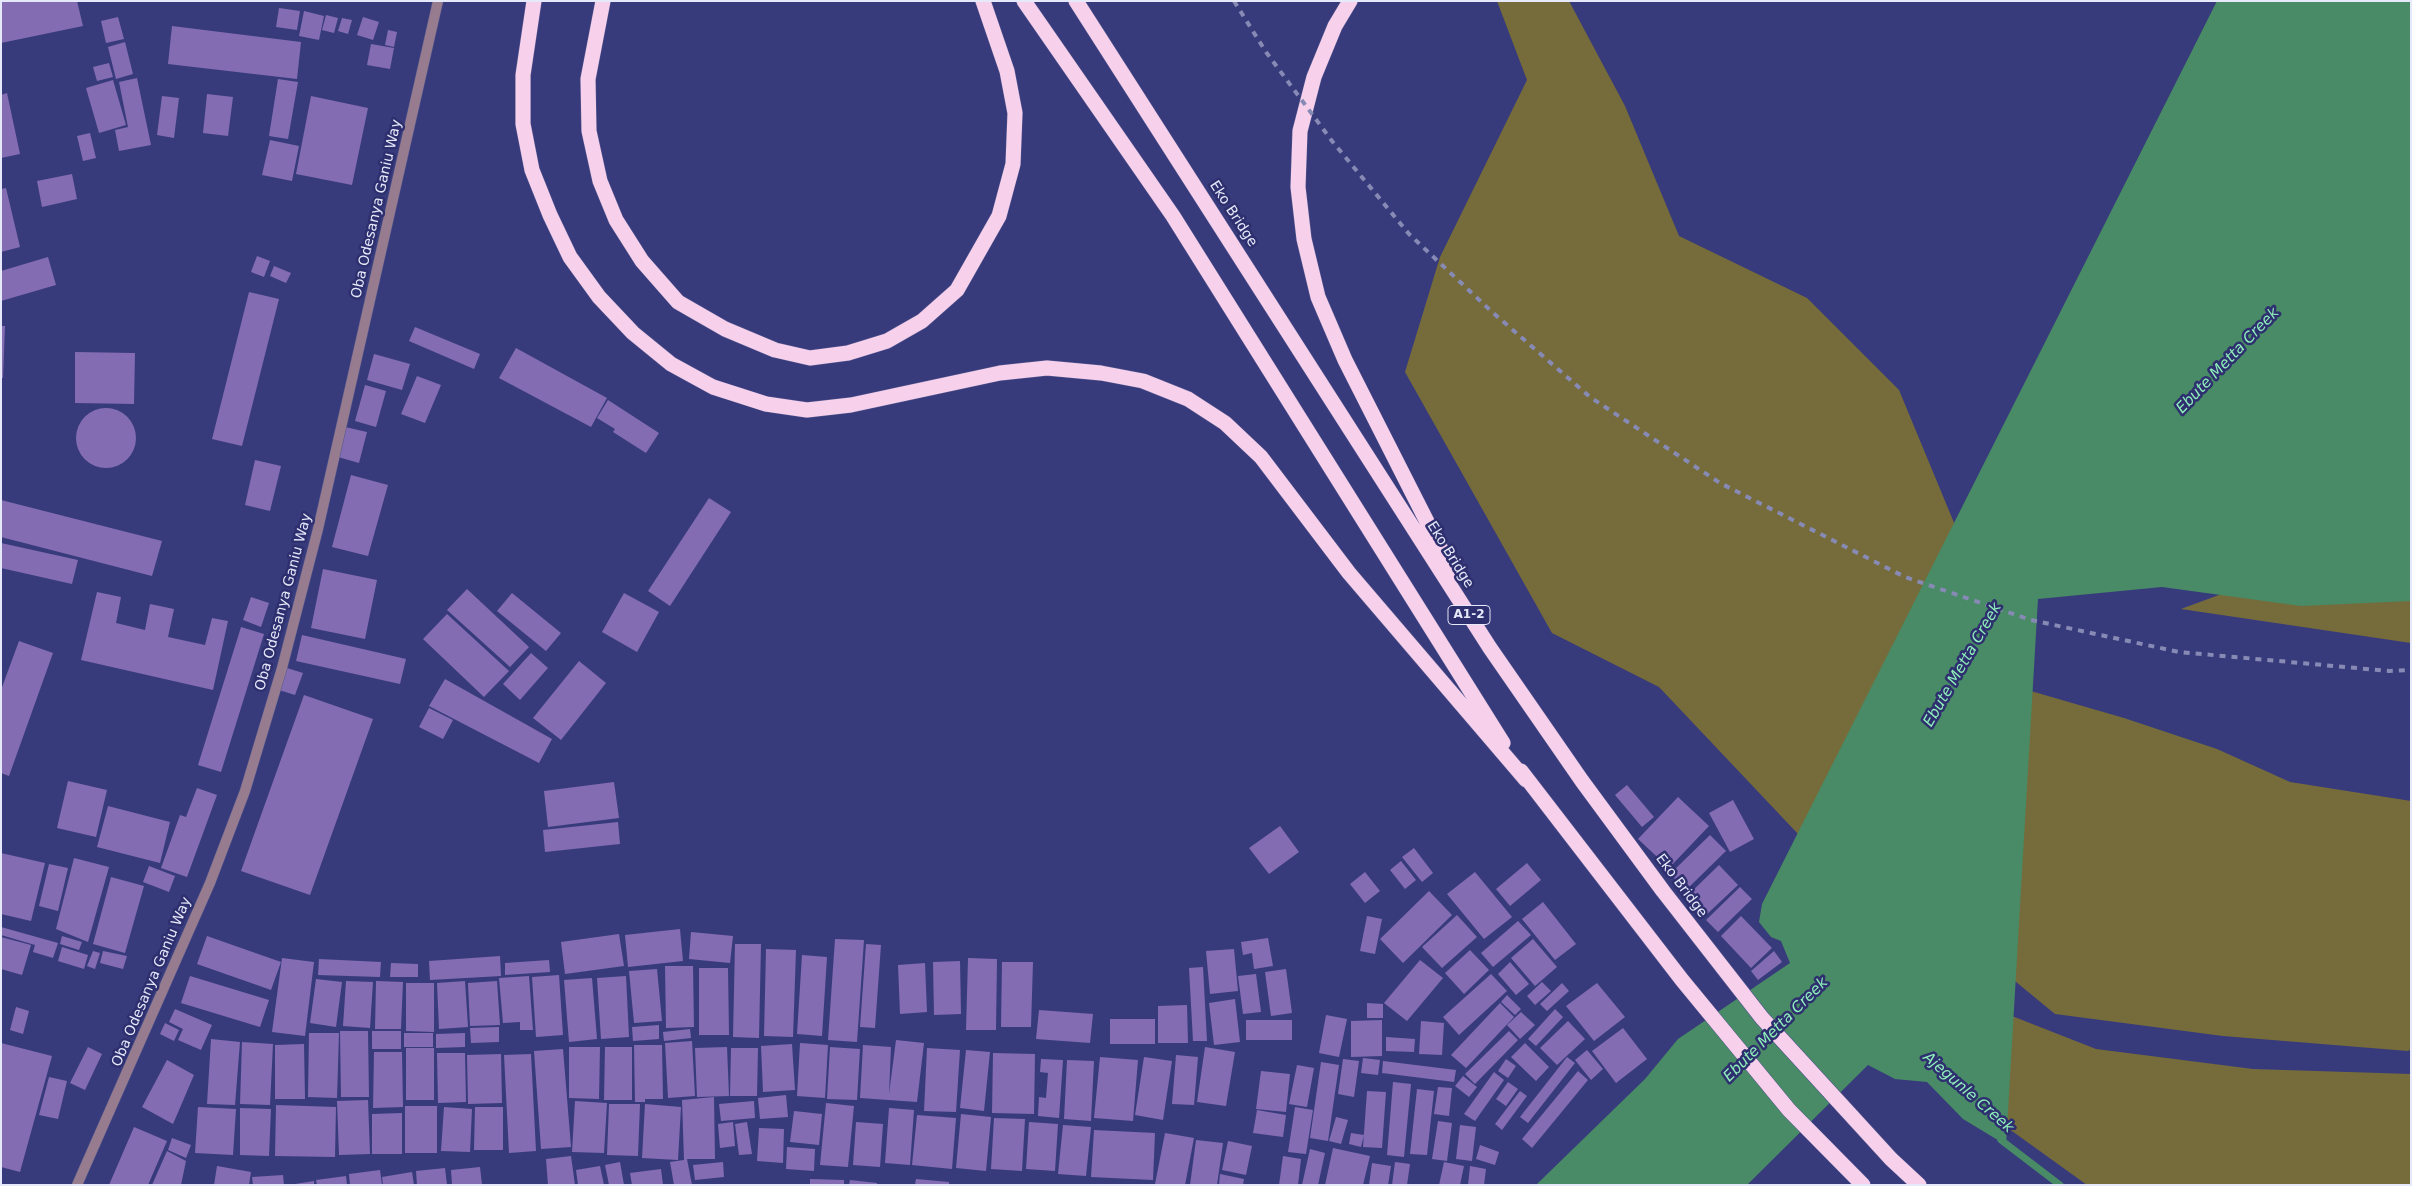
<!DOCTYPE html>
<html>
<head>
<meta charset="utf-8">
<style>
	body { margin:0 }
	#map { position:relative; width:2412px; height:1186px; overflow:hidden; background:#383b7b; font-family:"DejaVu Sans",sans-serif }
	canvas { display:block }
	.frame { position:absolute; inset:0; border:2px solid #e6e9f9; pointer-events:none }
</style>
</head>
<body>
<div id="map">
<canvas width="2412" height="1186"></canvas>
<div class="frame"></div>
</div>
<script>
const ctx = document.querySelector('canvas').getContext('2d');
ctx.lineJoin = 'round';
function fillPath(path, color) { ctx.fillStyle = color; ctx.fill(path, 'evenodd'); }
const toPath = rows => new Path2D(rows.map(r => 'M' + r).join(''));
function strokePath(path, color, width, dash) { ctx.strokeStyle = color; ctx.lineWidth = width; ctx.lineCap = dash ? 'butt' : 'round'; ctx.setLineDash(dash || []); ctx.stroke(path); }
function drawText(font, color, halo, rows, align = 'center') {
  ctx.font = font + ' "DejaVu Sans",sans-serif'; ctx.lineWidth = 5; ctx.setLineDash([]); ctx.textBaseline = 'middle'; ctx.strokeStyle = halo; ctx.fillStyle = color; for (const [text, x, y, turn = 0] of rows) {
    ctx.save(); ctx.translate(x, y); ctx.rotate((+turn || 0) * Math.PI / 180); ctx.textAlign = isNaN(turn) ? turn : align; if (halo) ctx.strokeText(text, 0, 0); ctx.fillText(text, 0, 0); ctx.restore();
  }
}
fillPath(toPath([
	[1497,1,1569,1,1625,106,1679,236,1807,298,1899,390,1962,542,1799,835,1659,687,1552,633,1405,372,1440,257,1527,80],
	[2411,524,2411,643,2181,609],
	[2017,687,2124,718,2217,749,2290,782,2411,801,2411,1049,2408,1051,2223,1036,2055,1014,2010,977],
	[1989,1007,2096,1049,2253,1069,2411,1074,2411,1185,2087,1185,2005,1126]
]), '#766c3b');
fillPath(toPath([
	[2217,1,2411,1,2411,601,2301,606,2162,587,2038,599,2006,1145,1963,1119,1927,1082,1895,1079,1868,1065,1747,1185,1536,1185,1645,1079,1678,1039,1790,963,1781,941,1771,937,1759,922,1762,904]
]), '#488b66');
strokePath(toPath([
	[2001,1140,2060,1185]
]), '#488b66', 7);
fillPath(toPath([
	[1,1,77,1,83,26,1,43],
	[279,8,300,11,297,30,276,27],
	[304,11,324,16,319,40,299,36],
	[326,15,338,18,334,33,322,30],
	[118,17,124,39,106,43,101,21],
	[363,17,379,22,373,40,357,35],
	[342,18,352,20,348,34,338,31],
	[172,26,301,42,297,79,168,64],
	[388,30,397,32,394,47,385,45],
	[125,42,133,74,116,79,108,47],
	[371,44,394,48,390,69,367,65],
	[109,63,113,77,97,81,93,67],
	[137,78,151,145,119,151,115,130,128,127,119,82],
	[278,79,298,82,288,139,269,136],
	[113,80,126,125,99,133,86,88],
	[7,93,20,154,1,158,1,95],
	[207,94,233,97,228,136,203,133],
	[162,96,179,98,174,138,157,135],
	[311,96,368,108,352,185,296,174],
	[90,133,96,158,83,161,77,136],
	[270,140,299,146,292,181,262,175],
	[72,174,77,199,42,207,37,181],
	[6,188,20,247,1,252,1,189],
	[257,256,270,261,264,277,251,272],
	[48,257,56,285,1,301,1,271],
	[274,266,291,273,286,283,270,276],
	[249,292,279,299,242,446,212,439],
	[1,326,5,326,3,378,1,378],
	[415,327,480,354,474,369,409,341],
	[516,348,607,398,591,427,499,378],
	[75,352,135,353,134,404,75,403],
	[374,354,410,364,402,390,367,380],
	[417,376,441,385,425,423,401,414],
	[365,385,386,391,376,427,355,421],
	[608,400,659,433,646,453,613,432,615,429,597,418],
	'76 438a30 30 0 1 1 60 0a30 30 0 1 1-60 0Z',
	[345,427,367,432,359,463,338,457],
	[255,460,281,466,270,511,245,505],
	[351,475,388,485,368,556,332,547],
	[709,498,731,512,670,606,648,591],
	[1,500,162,541,152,576,1,537],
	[1,543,78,560,72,584,1,568],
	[323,569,377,580,365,639,311,628],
	[467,589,529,647,510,667,447,610],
	[97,592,121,597,116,623,145,630,150,604,174,609,168,637,205,645,212,618,228,621,213,690,81,660],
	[512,593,561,633,546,651,497,611],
	[624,593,659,612,637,652,602,632],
	[251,597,269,603,261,627,243,620],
	[447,614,509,671,484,697,423,639],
	[241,627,264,634,221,772,198,765],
	[302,635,406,659,400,684,296,661],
	[19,641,53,653,9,776,1,773,1,690],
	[531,653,548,668,520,700,503,684],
	[579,661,606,683,561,740,533,718],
	[287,668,303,673,295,695,279,690],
	[445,679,552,739,539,763,429,706],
	[304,695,373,719,310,895,241,871],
	[429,708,453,720,443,739,419,727],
	[68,781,107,790,96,837,57,828],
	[614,782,619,818,548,827,544,791],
	[1627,785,1654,817,1642,827,1615,795],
	[197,788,217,795,187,877,161,868,180,815,186,817],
	[1678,797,1709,826,1669,868,1638,839],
	[1733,800,1754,839,1730,852,1709,813],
	[108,806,170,822,160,863,97,847],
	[618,822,620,844,545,852,543,830],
	[1280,826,1299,852,1269,874,1249,848],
	[1710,835,1726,851,1686,890,1670,874],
	[1414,848,1433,873,1422,882,1402,857],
	[1,853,45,863,31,921,1,914],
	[74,858,109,867,88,942,56,929],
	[1401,861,1416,880,1405,889,1390,870],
	[1527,863,1541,880,1510,906,1496,889],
	[49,864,68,868,58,911,39,906],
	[1719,865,1738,885,1704,917,1686,897],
	[149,866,175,876,169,892,143,882],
	[1365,872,1380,891,1365,903,1350,884],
	[1475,872,1512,917,1484,939,1447,894],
	[111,877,144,886,125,953,93,944],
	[1740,887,1752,899,1718,932,1706,920],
	[1429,891,1452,915,1403,963,1380,939],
	[1543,902,1576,944,1555,960,1522,919],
	[1457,915,1477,937,1442,968,1422,947],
	[1367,916,1382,919,1375,954,1360,951],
	[1741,916,1772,948,1751,968,1721,936],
	[1518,921,1531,935,1493,967,1481,953],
	[1,927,58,943,53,958,33,952,35,945,1,935],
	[680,929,683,961,628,967,625,935],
	[691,932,733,936,730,963,689,959],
	[619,934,624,966,565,974,561,942],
	[62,936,82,942,79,950,60,944],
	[207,936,281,962,271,990,197,964],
	[1,937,31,945,22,975,1,969],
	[1268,938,1273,966,1254,969,1252,953,1243,955,1241,942],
	[835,939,864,940,857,1042,828,1040],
	[1533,939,1557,967,1535,986,1511,958],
	[735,944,761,944,759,1038,733,1037],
	[866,944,881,945,875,1028,860,1027],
	[62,947,88,955,84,969,58,961],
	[766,949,796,950,793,1037,764,1036],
	[1234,949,1238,991,1210,994,1206,951],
	[1470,950,1489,970,1464,994,1445,973],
	[93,951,100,953,95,969,87,966],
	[103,951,127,956,123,969,100,963],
	[1774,951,1782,962,1758,980,1751,971],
	[802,955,827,957,822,1036,797,1034],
	[500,956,501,976,430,980,429,961],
	[282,958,314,962,305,1036,272,1032],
	[968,958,997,959,996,1030,966,1030],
	[319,959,381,962,380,977,318,975],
	[549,960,550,972,505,975,505,963],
	[1420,960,1443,978,1407,1021,1384,1003],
	[960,961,961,1014,934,1015,933,962],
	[1002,962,1033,962,1031,1027,1001,1027],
	[1510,962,1529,984,1516,995,1498,974],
	[391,963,418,964,418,977,390,977],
	[925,963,927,1012,900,1014,898,965],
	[665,966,693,966,694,1027,666,1028],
	[1203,967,1207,1041,1193,1041,1189,968],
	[699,968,728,968,729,1035,699,1035],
	[657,969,662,1021,634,1023,629,971],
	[1286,969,1292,1013,1271,1016,1265,972],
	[1256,974,1261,1012,1243,1014,1238,976],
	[1491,974,1507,991,1459,1035,1443,1017],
	[559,975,563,1035,536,1037,532,977],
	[190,976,269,1000,260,1027,181,1003],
	[529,976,533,1030,520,1030,520,1022,503,1023,499,978],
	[626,976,629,1037,601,1039,597,978],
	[592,978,597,1039,569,1042,564,980],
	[316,979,342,982,336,1027,310,1023],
	[346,981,373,982,370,1028,343,1026],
	[376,981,403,982,401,1029,375,1029],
	[465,981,468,1027,439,1029,437,983],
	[497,981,500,1025,470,1026,468,983],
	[1542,982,1551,991,1535,1005,1527,996],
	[406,983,434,983,434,1032,406,1031],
	[1562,983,1569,991,1547,1011,1540,1004],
	[1597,983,1625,1017,1594,1041,1566,1006],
	[1507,995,1521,1009,1515,1015,1501,1002],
	[1235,999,1240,1042,1214,1045,1209,1003],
	[1367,1003,1383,1004,1383,1018,1367,1018],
	[1500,1003,1514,1017,1466,1068,1451,1055],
	[1187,1005,1188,1043,1158,1043,1158,1006],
	[16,1007,29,1011,23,1034,10,1030],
	[175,1009,212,1025,201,1050,178,1040,183,1029,169,1022],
	[1555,1009,1563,1017,1536,1046,1528,1039],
	[1039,1010,1093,1014,1090,1043,1036,1039],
	[1521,1012,1535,1025,1520,1039,1507,1025],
	[1326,1015,1347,1019,1339,1057,1319,1053],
	[1110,1019,1155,1019,1155,1044,1110,1044],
	[1246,1020,1292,1020,1292,1040,1246,1040],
	[1382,1020,1382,1056,1351,1057,1351,1021],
	[1421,1021,1444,1023,1442,1055,1419,1054],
	[1568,1021,1585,1039,1557,1065,1540,1048],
	[165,1023,179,1030,174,1041,160,1034],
	[659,1025,659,1039,633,1041,632,1027],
	[499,1027,499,1042,471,1043,470,1028],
	[1623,1028,1647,1059,1616,1083,1592,1051],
	[690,1029,691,1038,664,1041,663,1032],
	[340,1031,368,1031,369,1097,341,1097],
	[372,1031,401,1031,401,1049,372,1049],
	[1509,1031,1518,1040,1475,1084,1465,1074],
	[309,1033,339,1033,337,1098,308,1097],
	[404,1033,433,1033,433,1047,404,1047],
	[465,1033,465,1047,436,1048,436,1034],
	[1386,1037,1415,1039,1414,1052,1386,1051],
	[211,1039,240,1042,235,1105,207,1104],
	[896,1040,924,1043,917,1102,860,1098,863,1045,891,1047,889,1094],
	[692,1041,695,1096,668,1098,665,1043],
	[242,1042,273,1044,270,1105,240,1104],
	[1,1043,52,1056,20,1172,1,1167],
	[800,1043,828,1045,825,1098,797,1096],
	[1525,1043,1549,1067,1536,1081,1511,1057],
	[304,1044,305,1099,275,1099,275,1045],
	[792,1044,795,1090,763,1092,761,1046],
	[634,1045,662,1045,663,1099,645,1099,645,1102,635,1102],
	[88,1047,102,1054,85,1090,70,1083],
	[569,1047,600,1047,599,1099,569,1098],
	[605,1047,632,1047,632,1100,604,1100],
	[727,1047,729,1096,697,1097,695,1048],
	[830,1047,860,1049,857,1100,827,1099],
	[1205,1047,1235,1052,1226,1106,1197,1102],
	[406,1048,434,1048,434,1100,406,1100],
	[731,1048,758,1048,757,1096,730,1096],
	[927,1048,960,1050,956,1112,924,1111],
	[563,1049,571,1147,541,1149,534,1051],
	[966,1050,990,1052,984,1111,960,1108],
	[1587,1050,1603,1069,1591,1080,1575,1060],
	[374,1052,402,1052,403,1107,373,1108],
	[437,1053,465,1053,466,1102,438,1103],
	[993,1053,1035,1054,1034,1114,992,1113],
	[501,1054,502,1103,468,1104,467,1055],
	[531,1054,536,1151,509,1153,504,1055],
	[1176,1055,1198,1057,1194,1105,1172,1104],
	[1100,1057,1138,1060,1133,1121,1094,1118],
	[1144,1057,1172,1061,1163,1120,1135,1115],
	[1567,1057,1575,1063,1528,1123,1520,1117],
	[1363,1058,1380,1060,1378,1075,1361,1073],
	[1041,1059,1063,1060,1059,1118,1038,1116,1039,1097,1046,1098,1048,1073,1040,1072],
	[1343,1059,1359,1061,1354,1097,1338,1094],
	[1506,1059,1516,1066,1508,1078,1498,1071],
	[167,1060,194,1075,173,1124,142,1107],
	[1067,1060,1094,1061,1091,1121,1064,1119],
	[1383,1061,1456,1070,1454,1082,1382,1073],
	[1321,1062,1339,1065,1328,1141,1310,1138],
	[1297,1065,1314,1068,1307,1107,1289,1104],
	[1261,1071,1290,1074,1286,1112,1256,1109],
	[1578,1071,1588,1080,1532,1148,1522,1139],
	[1494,1072,1504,1080,1475,1121,1464,1114],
	[1463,1076,1477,1087,1469,1097,1455,1086],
	[49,1077,67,1081,58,1119,39,1115],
	[1393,1082,1411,1084,1404,1157,1387,1155],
	[1508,1082,1518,1089,1506,1106,1496,1099],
	[1438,1087,1452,1088,1449,1116,1434,1114],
	[1417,1089,1434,1091,1427,1155,1410,1154],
	[1367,1091,1386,1092,1382,1148,1363,1147],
	[1520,1091,1527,1096,1502,1130,1495,1124],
	[786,1095,788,1117,760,1119,758,1098],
	[714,1097,715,1159,687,1159,692,1185,674,1185,670,1162,684,1160,682,1100],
	[368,1100,370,1154,339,1155,337,1101],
	[575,1101,607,1103,604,1153,572,1152],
	[754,1101,755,1118,721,1121,719,1104],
	[826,1103,854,1106,848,1167,820,1165],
	[609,1104,640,1104,638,1156,607,1155],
	[645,1104,681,1107,678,1160,642,1158],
	[276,1105,336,1107,335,1157,275,1156],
	[405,1106,437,1106,437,1153,405,1153],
	[198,1107,236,1109,233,1155,195,1153],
	[444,1107,472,1109,470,1152,441,1151],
	[475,1107,503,1107,503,1150,474,1150],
	[1295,1107,1313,1110,1306,1154,1288,1152],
	[240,1108,271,1109,269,1156,240,1155],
	[889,1108,914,1110,910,1165,885,1163],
	[1257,1110,1286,1115,1283,1137,1253,1133],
	[794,1111,822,1114,819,1145,790,1142],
	[402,1113,402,1154,372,1154,372,1114],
	[961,1114,991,1117,986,1171,956,1168],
	[917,1115,956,1118,952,1169,912,1165],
	[1336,1117,1348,1120,1341,1144,1329,1141],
	[994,1118,1025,1119,1022,1171,991,1169],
	[1438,1121,1452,1123,1447,1161,1432,1159],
	[733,1122,735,1146,720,1148,718,1124],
	[747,1122,752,1154,739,1155,735,1124],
	[856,1122,883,1124,880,1167,853,1165],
	[1029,1122,1058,1124,1055,1171,1026,1169],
	[1063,1125,1091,1127,1086,1176,1058,1174],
	[1460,1125,1476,1127,1472,1161,1456,1159],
	[134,1127,167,1141,148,1185,109,1185],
	[759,1128,784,1129,783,1163,757,1161],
	[1094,1130,1155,1133,1153,1180,1091,1177],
	[1165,1133,1194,1138,1185,1185,1155,1184],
	[1351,1133,1364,1135,1361,1147,1349,1144],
	[172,1138,191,1145,186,1158,168,1150],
	[1196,1140,1223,1143,1217,1185,1190,1185],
	[1228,1141,1252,1146,1246,1175,1222,1170],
	[1480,1145,1499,1152,1495,1165,1476,1159],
	[787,1147,815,1149,814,1171,786,1169],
	[1333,1148,1370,1156,1363,1185,1325,1185],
	[1310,1149,1325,1153,1318,1185,1302,1185],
	[167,1151,186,1161,181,1185,152,1185],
	[571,1156,575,1185,548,1185,546,1159],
	[1283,1156,1301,1159,1298,1185,1279,1185],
	[620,1162,624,1185,609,1185,605,1165],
	[723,1162,724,1177,695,1180,693,1165],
	[1395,1162,1410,1164,1407,1185,1392,1185],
	[1444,1162,1464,1166,1460,1185,1439,1185],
	[1372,1163,1391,1166,1388,1185,1369,1185],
	[217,1166,251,1172,249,1185,214,1185],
	[600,1166,604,1185,578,1185,576,1170],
	[1470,1166,1486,1169,1484,1185,1468,1185],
	[480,1167,482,1185,452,1185,451,1170],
	[445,1168,447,1185,417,1185,416,1171],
	[661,1169,663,1185,632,1185,630,1173],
	[380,1170,382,1185,350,1185,349,1174],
	[412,1172,414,1185,383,1185,382,1177],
	[1220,1174,1244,1179,1243,1185,1219,1185],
	[283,1175,284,1185,253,1185,252,1177],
	[346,1176,347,1185,317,1185,316,1180],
	[810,1179,844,1180,844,1185,810,1185],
	[916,1179,949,1182,949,1185,915,1185],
	[850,1180,877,1183,877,1185,849,1185],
	[314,1181,314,1185,295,1185,295,1184]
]), '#836cb2');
const street = toPath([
	[77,1185,210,883,245,791,282,668,318,529,438,1]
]);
const highway = toPath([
	[534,1,523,75,523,124,532,170,550,215,570,257,599,297,633,333,671,364,713,387,766,404,807,410,851,405,1000,373,1047,368,1101,373,1143,381,1188,399,1225,423,1261,457,1349,573,1526,780],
	[603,1,588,79,589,131,600,181,616,220,642,261,678,302,725,329,775,350,810,358,848,353,887,341,922,321,957,290,999,216,1013,164,1015,113,1007,71,983,1],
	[1024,1,1173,216,1503,743],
	[1076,1,1490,648,1582,781,1663,891,1762,1018,1891,1159,1919,1185],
	[1350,1,1335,26,1314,77,1300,131,1298,187,1304,239,1318,297,1345,360,1454,575],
	[1521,771,1682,980,1789,1110,1863,1185]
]);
strokePath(street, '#54578f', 11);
strokePath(highway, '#54578f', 16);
strokePath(street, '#967c8e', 10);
strokePath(highway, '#f7d1eb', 15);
strokePath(toPath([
	[1234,1,1266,52,1332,141,1409,234,1491,311,1590,397,1720,483,1905,577,2031,620,2179,652,2389,671,2411,670]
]), '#878ab4', 4, [6, 6]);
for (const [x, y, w] of [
	[1469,615,42]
]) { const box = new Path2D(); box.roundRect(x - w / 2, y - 9.5, w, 19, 4); ctx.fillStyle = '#2e2f6f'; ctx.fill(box); strokePath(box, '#e6e9f9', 1); }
drawText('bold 12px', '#e6e9f9', null, [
	["A1-2",1469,615]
]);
drawText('14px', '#e6e9f9', '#2e2f6f', [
	["Oba Odesanya Ganiu Way",377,209,-77],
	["Eko Bridge",1233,214,57],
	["Eko Bridge",1450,555,58],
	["Oba Odesanya Ganiu Way",284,602,-75],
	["Eko Bridge",1681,886,53],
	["Oba Odesanya Ganiu Way",152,982,-67]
]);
drawText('italic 15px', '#8ff0ba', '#2e2f6f', [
	["Ebute Metta Creek",2228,361,-46],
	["Ebute Metta Creek",1963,665,-60],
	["Ebute Metta Creek",1776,1030,-45],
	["Ajegunle Creek",1968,1093,41]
]);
</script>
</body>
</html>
